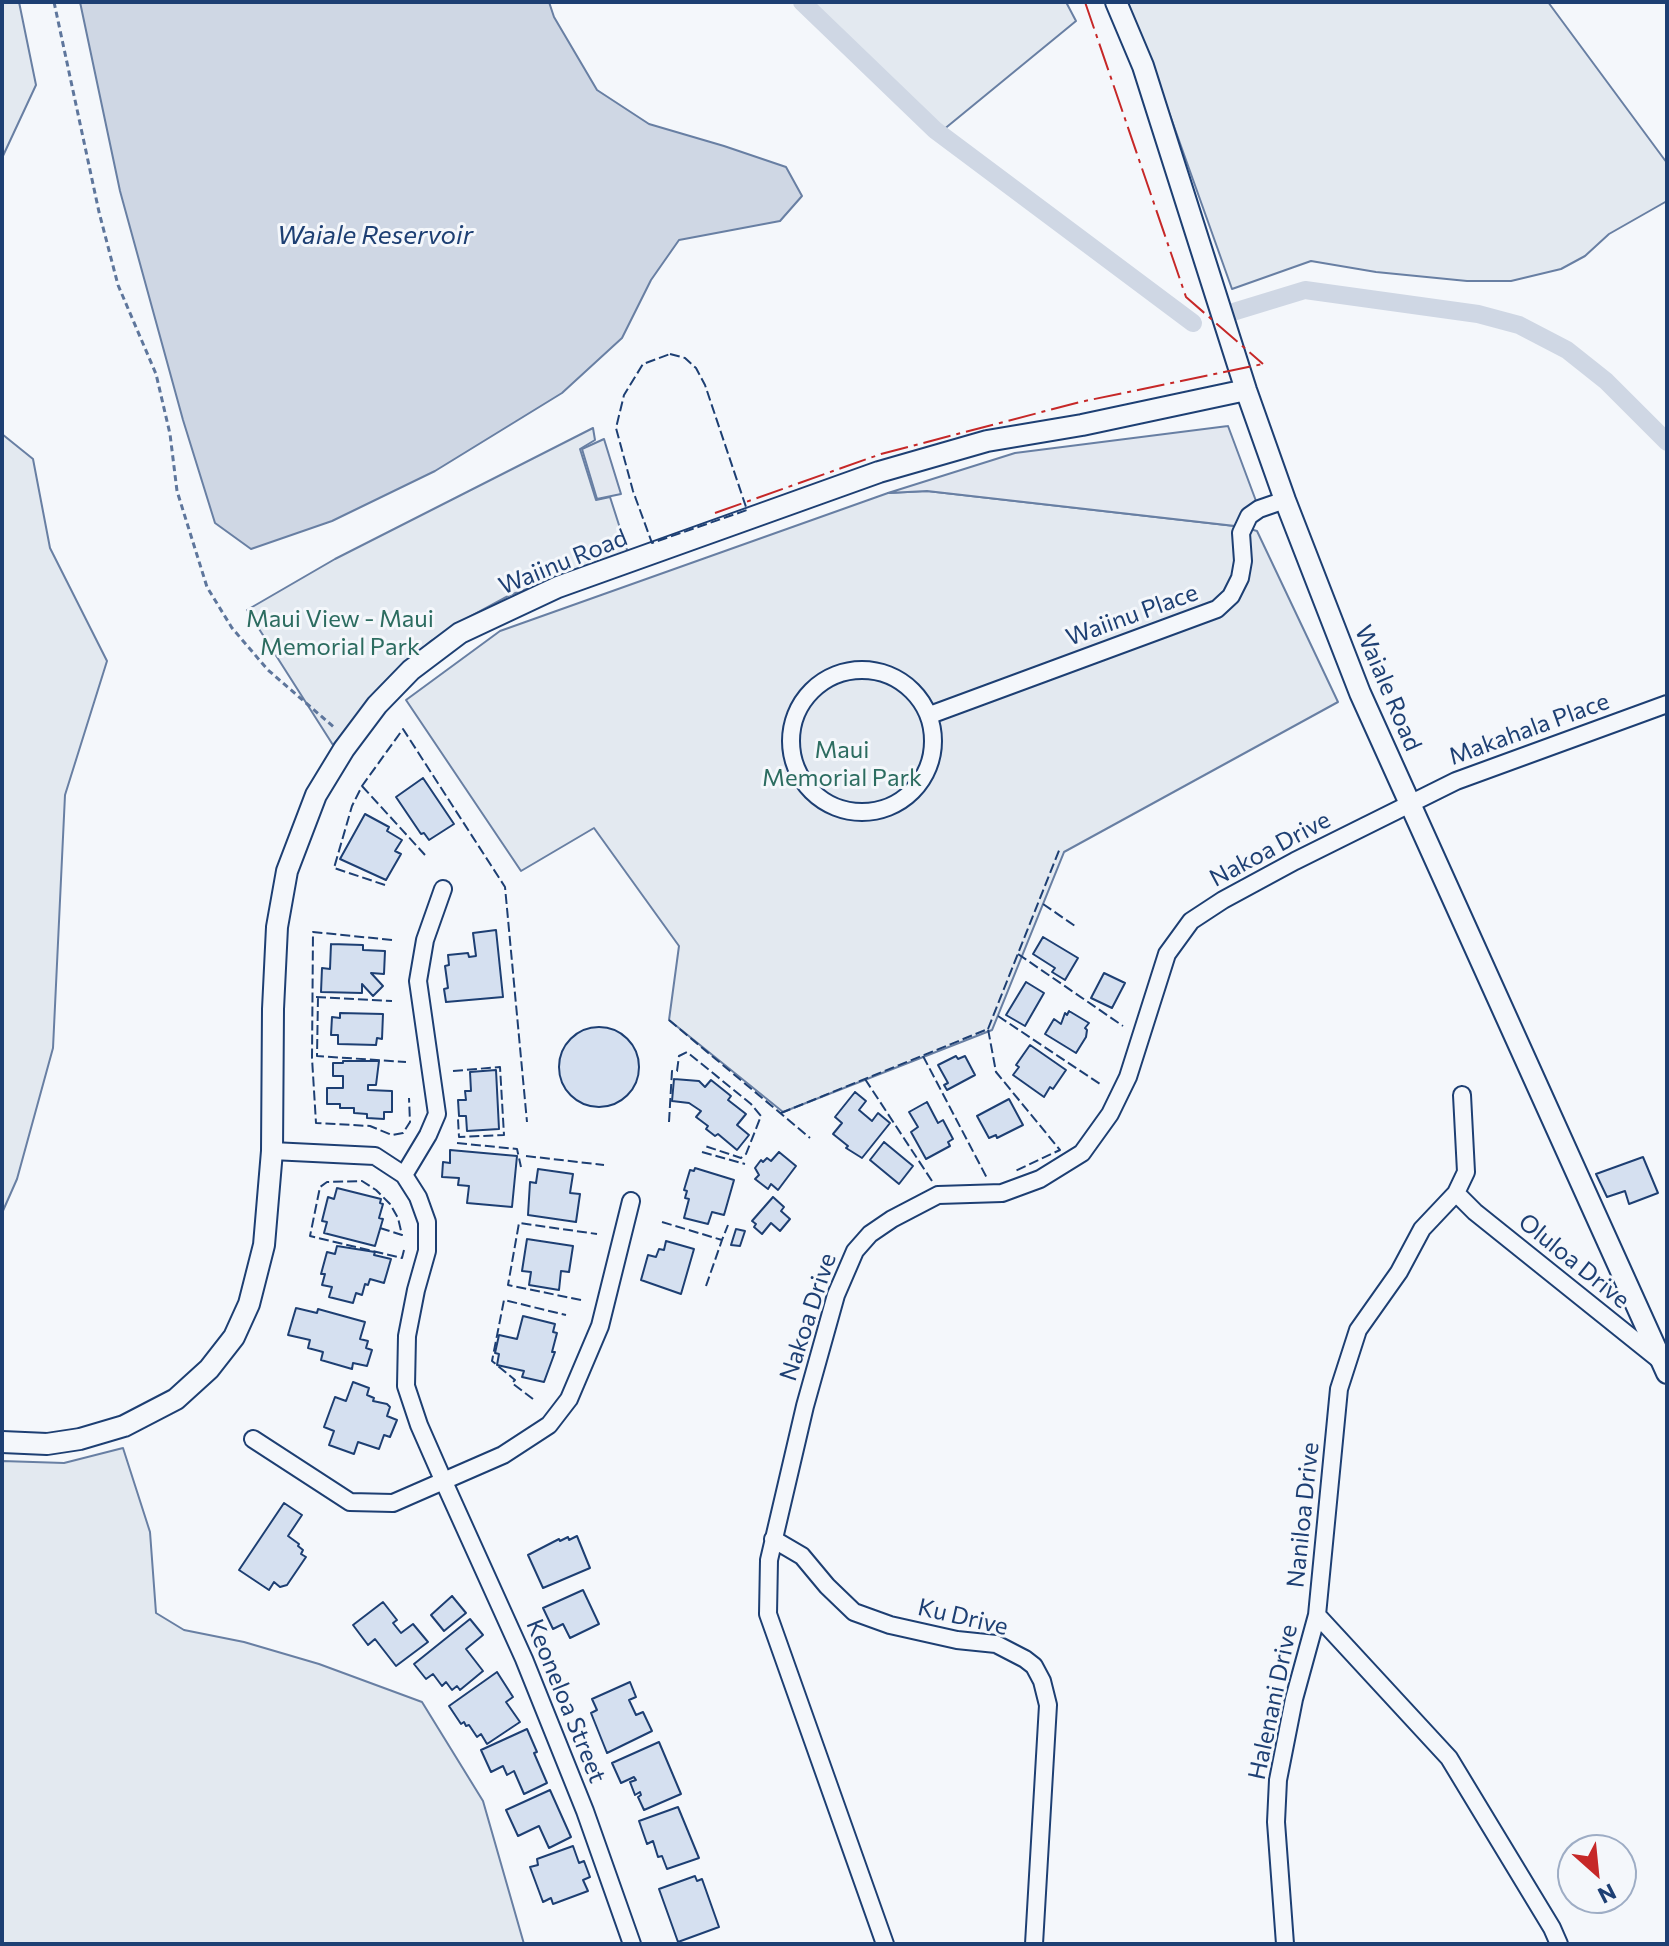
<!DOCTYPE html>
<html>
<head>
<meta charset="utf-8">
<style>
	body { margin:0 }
	#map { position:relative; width:1669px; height:1946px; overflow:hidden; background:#f4f7fb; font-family:Commissioner,sans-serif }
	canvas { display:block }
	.frame { position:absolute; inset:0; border:4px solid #1d3f73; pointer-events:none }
	.north { position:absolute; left:1557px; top:1834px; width:80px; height:80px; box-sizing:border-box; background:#f4f7fb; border:2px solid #9eadc5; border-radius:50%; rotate:153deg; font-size:22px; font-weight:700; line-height:32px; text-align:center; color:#1d3f73 }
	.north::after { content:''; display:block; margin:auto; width:28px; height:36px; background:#c62828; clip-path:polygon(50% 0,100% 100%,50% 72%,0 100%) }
</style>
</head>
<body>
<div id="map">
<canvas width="1669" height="1946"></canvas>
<div class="frame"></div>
<div class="north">N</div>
</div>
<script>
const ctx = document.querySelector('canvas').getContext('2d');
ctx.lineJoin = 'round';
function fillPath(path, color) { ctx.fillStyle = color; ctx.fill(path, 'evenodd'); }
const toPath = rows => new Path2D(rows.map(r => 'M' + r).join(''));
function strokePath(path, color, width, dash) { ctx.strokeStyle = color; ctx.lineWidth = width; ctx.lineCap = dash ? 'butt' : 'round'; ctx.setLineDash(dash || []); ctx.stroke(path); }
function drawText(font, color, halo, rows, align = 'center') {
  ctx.font = font + ' Commissioner,sans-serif'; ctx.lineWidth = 6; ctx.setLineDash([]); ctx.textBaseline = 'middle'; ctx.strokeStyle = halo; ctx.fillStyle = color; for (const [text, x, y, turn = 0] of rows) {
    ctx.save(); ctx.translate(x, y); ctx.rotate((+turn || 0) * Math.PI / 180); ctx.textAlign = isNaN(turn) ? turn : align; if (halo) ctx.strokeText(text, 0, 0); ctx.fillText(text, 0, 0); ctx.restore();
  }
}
const green = toPath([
	[2,2,19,2,36,85,2,158,2,2],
	[811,2,1066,2,1076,21,937,135,811,2],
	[1124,2,1548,2,1667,163,1667,201,1609,234,1585,256,1561,269,1511,281,1467,281,1376,272,1311,261,1232,289,1151,62,1124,2],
	[593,428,595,440,580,449,596,500,610,497,628,553,510,595,464,620,431,641,397,671,333,745,247,610,335,559,593,428],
	[2,434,33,459,50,548,107,661,65,795,53,1048,17,1179,2,1213,2,434],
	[927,491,1243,527,1257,531,1338,702,1064,852,992,1030,783,1112,669,1020,679,946,594,828,521,871,406,700,500,631,888,493,927,491],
	[123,1448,150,1532,156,1613,184,1630,244,1642,319,1664,422,1702,483,1801,524,1944,2,1944,2,1461,64,1463,123,1448]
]);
fillPath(green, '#e3e9f0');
strokePath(green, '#687fa3', 2);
const parking = toPath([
	[1228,426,1259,509,1244,527,927,491,888,493,1015,453,1228,426],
	[604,439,621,494,597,499,582,449,604,439]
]);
fillPath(parking, '#e3e8f0');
strokePath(parking, '#687fa3', 2);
const water = toPath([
	[80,2,549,2,554,17,597,90,649,124,724,146,786,167,802,196,780,221,679,240,651,280,622,338,562,393,435,471,332,521,251,549,215,523,183,420,120,191,80,2]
]);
fillPath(water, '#cfd7e4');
strokePath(water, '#687fa3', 2);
strokePath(toPath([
	[802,2,935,130,1193,323],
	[1233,312,1305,290,1478,314,1519,325,1567,350,1606,381,1667,442]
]), '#cfd7e4', 18);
const building = toPath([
	[423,778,454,824,429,840,424,833,421,834,396,797,423,778],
	[365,814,389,827,387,831,402,840,395,851,401,854,386,880,340,859,365,814],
	[496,930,503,997,446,1002,444,989,448,988,445,966,449,965,448,955,468,953,469,957,476,956,473,933,496,930],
	[1043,937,1078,958,1065,980,1052,972,1055,968,1033,954,1043,937],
	[331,944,363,945,363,950,385,951,384,974,371,973,383,986,373,996,362,984,362,993,321,992,322,968,330,969,331,944],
	[1104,973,1125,983,1112,1008,1091,998,1104,973],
	[1026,982,1044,993,1025,1026,1006,1015,1026,982],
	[1069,1011,1089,1023,1085,1028,1087,1030,1086,1037,1076,1053,1045,1034,1054,1019,1061,1024,1065,1013,1067,1015,1069,1011],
	[340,1013,383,1014,382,1039,377,1038,376,1045,338,1044,338,1035,331,1035,332,1017,340,1018,340,1013],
	'559 1067a40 40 0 1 1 80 0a40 40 0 1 1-80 0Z',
	[1030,1045,1066,1070,1053,1089,1050,1087,1044,1097,1013,1075,1019,1067,1016,1065,1030,1045],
	[956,1056,958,1059,965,1056,975,1075,947,1090,944,1085,948,1083,938,1065,956,1056],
	[343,1061,379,1061,376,1085,368,1085,368,1090,392,1091,392,1112,384,1112,384,1119,367,1118,367,1114,354,1113,354,1108,340,1108,340,1104,327,1104,327,1088,343,1088,343,1076,333,1076,333,1063,343,1063,343,1061],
	[496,1070,499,1129,467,1131,466,1116,459,1116,458,1100,466,1100,465,1091,471,1091,470,1072,496,1070],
	[674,1079,699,1081,705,1087,711,1080,731,1096,728,1100,746,1114,737,1125,749,1135,737,1150,718,1134,715,1136,706,1129,708,1126,696,1117,701,1111,689,1103,672,1101,674,1079],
	[855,1092,866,1101,859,1110,872,1121,878,1113,890,1123,862,1158,846,1148,848,1146,833,1134,842,1123,835,1117,855,1092],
	[1009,1099,1023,1125,997,1138,996,1135,989,1138,977,1116,1009,1099],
	[927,1102,938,1123,943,1120,953,1139,948,1142,950,1146,926,1159,911,1132,918,1127,909,1112,927,1102],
	[884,1142,913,1166,899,1184,870,1160,884,1142],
	[450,1150,517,1156,512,1207,467,1203,469,1186,458,1185,459,1178,442,1177,443,1162,450,1163,450,1150],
	[779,1152,796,1166,778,1190,771,1184,768,1189,755,1179,759,1175,755,1168,761,1160,763,1162,767,1158,771,1161,779,1152],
	[1643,1157,1658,1193,1629,1204,1625,1191,1607,1197,1596,1174,1643,1157],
	[695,1168,734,1180,724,1215,712,1212,708,1224,684,1218,689,1199,685,1198,687,1191,684,1190,690,1170,694,1171,695,1168],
	[538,1169,573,1174,570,1193,580,1194,576,1222,528,1215,530,1182,536,1183,538,1169],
	[337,1188,381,1199,380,1203,383,1204,379,1218,383,1219,375,1246,324,1233,327,1222,322,1221,328,1197,334,1199,337,1188],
	[773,1197,784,1207,781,1211,790,1219,780,1231,771,1223,762,1234,754,1227,756,1224,752,1221,773,1197],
	[736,1229,745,1231,740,1246,731,1245,736,1229],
	[527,1239,573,1246,569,1272,561,1271,559,1290,529,1285,531,1272,522,1271,527,1239],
	[666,1241,694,1249,681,1294,641,1280,648,1255,656,1257,659,1249,664,1250,666,1241],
	[337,1246,375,1252,374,1255,391,1259,384,1283,370,1279,368,1285,365,1284,362,1295,356,1293,353,1303,329,1297,332,1287,322,1285,325,1274,321,1274,327,1252,335,1254,337,1246],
	[296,1308,317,1313,318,1309,365,1322,360,1339,368,1341,366,1348,372,1350,367,1366,353,1363,352,1369,321,1360,323,1352,308,1348,310,1340,288,1335,296,1308],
	[523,1316,555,1324,553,1332,557,1333,552,1352,555,1352,544,1382,522,1377,524,1371,497,1365,499,1354,495,1353,499,1335,517,1339,523,1316],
	[353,1382,369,1388,367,1395,374,1398,373,1401,387,1404,390,1407,387,1416,397,1420,390,1437,384,1435,379,1449,358,1442,354,1454,329,1445,334,1431,324,1427,335,1397,346,1401,353,1382],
	[284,1503,302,1515,288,1536,299,1544,298,1546,303,1550,301,1554,306,1557,287,1585,280,1587,274,1582,269,1590,239,1570,284,1503],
	[577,1536,590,1568,543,1588,528,1555,559,1539,560,1541,568,1537,569,1540,577,1536],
	[583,1590,599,1624,570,1638,563,1624,553,1629,543,1608,583,1590],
	[452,1596,466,1613,444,1631,431,1615,452,1596],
	[383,1602,397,1620,393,1623,401,1633,413,1624,428,1642,396,1666,375,1639,368,1645,353,1625,383,1602],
	[470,1619,483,1635,466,1649,483,1671,460,1690,457,1686,452,1690,446,1682,442,1686,433,1674,426,1679,414,1664,470,1619],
	[497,1672,513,1697,506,1702,520,1722,487,1744,481,1734,477,1737,469,1725,466,1726,464,1722,461,1724,449,1706,497,1672],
	[630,1682,636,1697,629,1700,636,1715,643,1712,652,1731,607,1753,591,1713,597,1710,592,1699,630,1682],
	[527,1729,537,1752,534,1753,547,1783,524,1794,514,1771,507,1775,503,1766,491,1772,481,1750,527,1729],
	[659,1742,681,1794,644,1810,638,1797,641,1795,640,1792,635,1795,630,1782,636,1780,634,1777,621,1783,612,1763,659,1742],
	[550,1790,571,1837,549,1848,539,1826,518,1836,506,1810,550,1790],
	[678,1807,699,1858,667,1869,662,1856,658,1857,653,1841,647,1844,639,1821,678,1807],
	[573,1846,579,1863,584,1861,590,1877,583,1880,588,1891,553,1904,551,1898,543,1902,530,1867,538,1865,537,1859,573,1846],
	[695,1876,697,1881,702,1879,719,1927,678,1942,659,1889,695,1876]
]);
fillPath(building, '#d5e0f0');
strokePath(building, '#1d3f73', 2);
const minor = toPath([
	'791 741a71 71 0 1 1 142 0a71 71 0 1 1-142 0Z',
	[930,715,1217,609,1231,596,1240,578,1243,561,1241,533,1249,516,1259,509,1285,500],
	[1462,1095,1466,1172,1456,1193,1422,1229,1399,1272,1358,1330,1339,1389,1317,1615,1449,1758,1552,1928,1559,1944],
	[272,1151,375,1156,404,1175,418,1197,427,1222,427,1251,416,1290,407,1336,406,1386,419,1425,444,1482,524,1659,585,1811,632,1944],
	[404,1175,428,1135,437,1114,418,981,425,940,443,889],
	[1456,1193,1475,1212,1662,1362],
	[253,1439,350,1502,393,1503,503,1455,549,1425,569,1399,600,1326,631,1201],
	[773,1539,802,1556,827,1586,854,1612,890,1625,957,1640,996,1644,1025,1659,1034,1666,1042,1681,1048,1705,1034,1944],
	[885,1944,768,1614,769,1560,805,1406,836,1295,855,1251,870,1234,892,1219,938,1195,1002,1193,1040,1179,1082,1153,1110,1114,1128,1077,1167,954,1191,921,1223,900,1295,861,1456,781,1667,704],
	[1285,1944,1276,1822,1278,1780,1294,1699,1317,1615]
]);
const tertiary = toPath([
	[1116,2,1143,66,1246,390,1285,500,1360,693,1667,1373],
	[2,1442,47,1444,80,1439,124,1426,176,1399,209,1369,234,1337,249,1304,264,1245,272,1151,273,1009,277,927,287,871,316,795,344,749,377,705,411,670,460,633,558,587,879,472,987,441,1082,425,1246,390]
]);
strokePath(minor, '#1d3f73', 20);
strokePath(tertiary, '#1d3f73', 24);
strokePath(toPath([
	[54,2,99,212,118,285,156,374,170,434,177,491,207,587,232,628,268,670,336,729]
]), '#5e769c', 3, [6, 4]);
strokePath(minor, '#f4f7fb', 16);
strokePath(tertiary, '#f4f7fb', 20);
strokePath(toPath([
	[670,354,685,358,696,368,705,385,747,510,652,543,633,491,616,428,624,395,643,364,670,354],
	[362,786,425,855],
	[385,885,334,868,352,806,362,786,403,729,505,887,527,1122],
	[1043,904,1075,926],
	[392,940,313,932,312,1058,316,1123,370,1126,392,1135,403,1133,410,1122,409,1098],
	[1018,954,1123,1026],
	[316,997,392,1001],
	[318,997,317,1056,406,1062],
	[998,1016,1100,1084],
	[669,1020,810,1138],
	[988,1029,1060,848],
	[923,1056,988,1180],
	[453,1071,500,1067,504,1135,459,1137,458,1119],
	[865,1079,932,1181],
	[781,1113,988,1029,996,1072,1060,1150,1015,1171],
	[669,1122,672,1071,677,1071,679,1056,687,1052,751,1104,761,1116,746,1154,741,1158,705,1146],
	[457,1143,517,1149,521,1167],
	[702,1152,745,1164],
	[526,1156,604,1165],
	[662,1222,722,1240,728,1225],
	[380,1228,402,1235,398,1218,390,1204,376,1190,362,1181,327,1182,320,1187,310,1236,402,1258,404,1250],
	[706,1286,722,1240],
	[581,1300,508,1285,519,1223,597,1234],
	[533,1399,512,1383,515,1380,492,1361,504,1300,566,1315]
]), '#1d3f73', 2, [10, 4]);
strokePath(toPath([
	[1085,2,1186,297,1263,364],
	[715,513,881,454,1080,402,1263,364]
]), '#c62828', 2, [28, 6, 4, 6]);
drawText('24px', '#1d3f73', '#f4f7fb', [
	["Waiinu Road",563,562,-22],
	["Waiinu Place",1132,615,-20],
	["Waiale Road",1388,688,67],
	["Makahala Place",1529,729,-20],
	["Nakoa Drive",1270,849,-28],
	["Oluloa Drive",1574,1261,39],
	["Nakoa Drive",808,1317,-72],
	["Naniloa Drive",1303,1515,-84],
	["Ku Drive",963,1617,13],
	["Keoneloa Street",566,1701,68],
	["Halenani Drive",1273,1702,-78]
]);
drawText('24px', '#2c6c60', '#f4f7fb', [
	["Maui View - Maui",340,619],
	["Memorial Park",340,647],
	["Maui",842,750],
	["Memorial Park",842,778]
]);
drawText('italic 26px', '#1d3f73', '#f4f7fb', [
	["Waiale Reservoir",375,235]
]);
</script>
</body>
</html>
